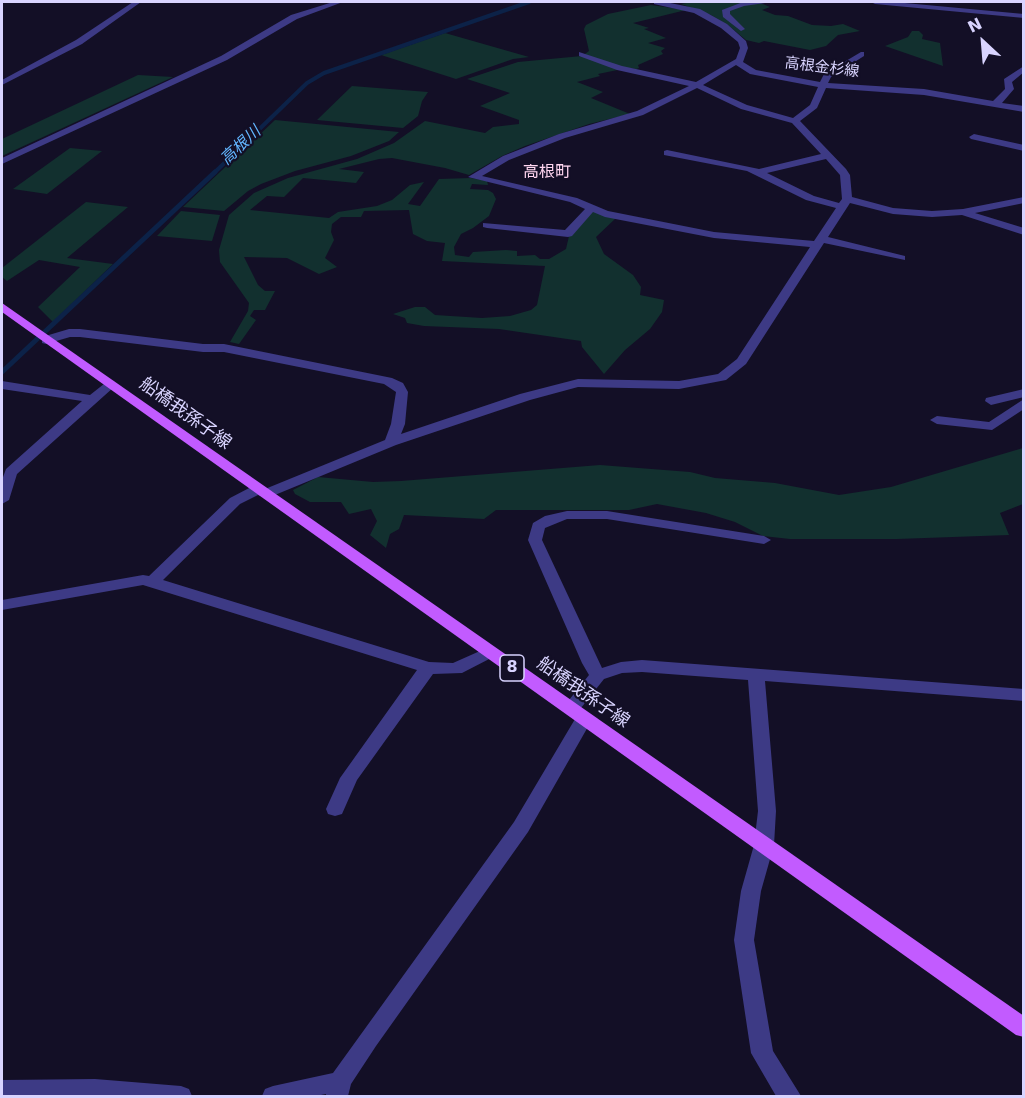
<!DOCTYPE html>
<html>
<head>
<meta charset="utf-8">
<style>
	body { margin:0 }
	#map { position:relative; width:1025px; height:1098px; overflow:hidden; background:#130f26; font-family:"DejaVu Sans",sans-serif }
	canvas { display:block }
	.frame { position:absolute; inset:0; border:3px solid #d9d4ff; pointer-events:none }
	.north { position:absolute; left:953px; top:12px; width:60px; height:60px; -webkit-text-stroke:4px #130f26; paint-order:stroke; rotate:334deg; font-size:16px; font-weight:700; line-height:24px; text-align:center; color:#d9d4ff }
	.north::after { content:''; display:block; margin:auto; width:21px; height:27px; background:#d9d4ff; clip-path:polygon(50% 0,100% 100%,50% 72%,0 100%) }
</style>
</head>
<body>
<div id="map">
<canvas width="1025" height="1098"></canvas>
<div class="frame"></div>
<div class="north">N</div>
</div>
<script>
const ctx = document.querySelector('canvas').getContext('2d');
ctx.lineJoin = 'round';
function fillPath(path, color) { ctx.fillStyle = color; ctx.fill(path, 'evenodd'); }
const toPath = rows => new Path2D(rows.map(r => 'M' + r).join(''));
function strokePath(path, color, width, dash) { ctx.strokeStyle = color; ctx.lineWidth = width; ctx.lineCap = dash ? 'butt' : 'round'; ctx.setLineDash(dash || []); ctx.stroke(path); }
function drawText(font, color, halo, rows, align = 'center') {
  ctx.font = font + ' "DejaVu Sans","Noto Sans JP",sans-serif'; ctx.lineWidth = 4.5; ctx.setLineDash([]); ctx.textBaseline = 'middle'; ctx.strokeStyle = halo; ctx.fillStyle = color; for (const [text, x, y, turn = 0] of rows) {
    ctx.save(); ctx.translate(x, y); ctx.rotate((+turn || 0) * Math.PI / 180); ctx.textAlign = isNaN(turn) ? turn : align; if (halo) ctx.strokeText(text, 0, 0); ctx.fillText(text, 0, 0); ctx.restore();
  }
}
fillPath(toPath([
	[692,2,758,2,770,7,762,10,775,15,788,16,812,25,831,26,843,24,860,31,838,35,826,46,810,50,764,41,759,43,746,40,728,25,711,15,681,4],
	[651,5,686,10,633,23,649,28,644,29,666,38,648,43,665,48,661,51,663,54,638,65,639,68,636,69,627,68,598,74,600,76,577,82,603,92,591,98,630,114,589,124,525,146,502,156,469,175,445,168,392,158,379,159,339,169,364,172,356,183,303,178,284,197,267,196,250,210,329,218,338,212,377,206,392,200,410,185,424,182,408,204,420,206,439,179,471,178,487,181,488,185,472,184,470,189,488,190,493,193,496,199,489,216,473,228,461,234,454,247,455,255,469,257,473,252,506,250,517,251,517,256,535,255,540,259,549,259,566,249,569,236,592,211,616,218,596,237,604,254,633,275,641,287,640,295,664,300,662,312,650,329,625,350,604,374,582,347,581,341,499,329,424,326,407,323,405,318,393,314,415,307,425,307,435,315,482,318,510,316,531,310,537,305,545,266,442,261,445,243,427,241,413,234,409,210,364,211,361,217,341,217,332,224,331,232,334,240,325,258,337,267,319,274,287,258,244,257,258,285,265,291,275,291,265,310,254,310,250,316,256,320,239,344,230,342,248,311,249,303,220,262,219,250,229,215,254,193,288,178,357,159,394,143,425,121,485,133,493,127,519,124,519,120,480,106,510,93,467,79,518,62,582,56,589,51,584,29,586,25,608,14],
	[912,31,919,31,923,35,922,39,940,43,943,66,885,46,908,37],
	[445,33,529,57,513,59,456,79,381,55],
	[138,75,173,77,2,156,2,139],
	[352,86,428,92,422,101,418,116,403,128,317,120],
	[275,120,399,132,389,141,351,156,295,171,261,184,248,191,224,211,183,207],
	[70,148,102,151,47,194,13,189],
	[86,202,128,207,67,258,113,264,53,322,38,307,80,267,39,260,7,281,2,277,2,268],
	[181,211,220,215,212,241,157,236],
	[1023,448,1023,504,1000,513,1009,535,897,539,790,539,763,536,735,522,706,513,657,504,629,510,496,510,484,519,404,515,399,529,390,534,386,548,370,535,377,521,371,509,349,514,341,502,310,502,295,494,293,490,318,477,373,482,401,481,600,465,690,472,715,478,775,483,839,495,891,487]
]), '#12302f');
strokePath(toPath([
	[213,174,307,83,324,73,529,2]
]), '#0c2248', 4);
strokePath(toPath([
	[2,372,215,172]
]), '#0c2248', 5);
fillPath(toPath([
	[133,2,141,2,82,44,2,85,2,80,76,40,133,2],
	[333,2,343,2,297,19,227,60,2,164,2,158,221,56,291,15,333,2],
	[654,2,665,2,700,9,727,24,746,41,748,48,743,62,756,70,820,82,824,74,861,52,864,52,864,56,831,77,828,83,924,89,993,101,1005,89,1004,79,1024,66,1024,72,1012,82,1014,89,1002,103,1024,106,1024,112,924,95,826,88,817,108,800,121,846,169,850,175,852,197,893,208,932,211,963,209,1024,197,1024,203,975,213,1024,228,1024,235,962,215,932,217,893,214,850,203,828,237,905,256,905,260,824,243,746,364,726,380,679,389,578,387,530,400,396,445,270,497,265,498,258,495,240,504,163,580,429,662,453,663,489,647,495,648,497,652,495,656,462,673,433,674,357,780,342,814,335,816,328,814,326,809,340,778,417,670,143,585,2,610,2,600,143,575,149,576,230,498,253,486,258,485,265,489,385,440,391,424,396,392,384,384,224,352,203,352,80,337,70,337,46,344,42,343,42,337,69,329,80,329,203,344,224,344,392,378,403,383,408,392,405,424,401,434,520,394,578,379,679,381,718,374,737,359,810,247,714,238,605,217,593,212,572,236,568,237,487,228,483,227,483,223,565,230,585,209,570,202,468,177,503,156,559,134,637,111,689,86,617,70,579,56,579,52,622,66,696,82,736,59,740,48,738,42,721,28,694,13,654,4,654,2],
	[736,65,750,74,818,87,810,105,793,118,747,105,703,85,736,65],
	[697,88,741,109,792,123,821,154,759,169,667,150,664,151,664,155,747,171,806,200,836,208,814,241,714,232,608,211,577,198,482,176,509,160,565,138,643,115,697,88],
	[826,159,840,175,842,199,839,203,814,196,767,173,826,159],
	[743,2,772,2,744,6,730,11,730,14,745,29,741,31,723,17,722,10,743,2],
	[871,2,894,2,1024,14,1024,18,875,4,871,2],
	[974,134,1024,145,1024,151,971,139,969,137,974,134],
	[109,380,114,381,115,384,114,387,17,474,9,500,2,504,2,480,6,469,82,401,2,389,2,381,90,395,109,380],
	[1024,389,1024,397,991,405,985,401,986,398,1024,389],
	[1024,399,1024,409,992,430,937,424,930,420,937,416,989,422,1024,399],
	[567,511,607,511,764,536,771,540,764,544,607,519,567,519,545,528,542,540,602,668,621,662,642,660,1024,689,1024,701,765,681,776,811,774,845,761,891,754,940,773,1051,801,1096,776,1096,751,1053,734,940,741,891,754,845,758,811,748,680,642,672,622,673,604,679,577,713,565,713,562,709,565,705,589,675,582,663,528,540,533,523,545,516,567,511],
	[584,712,590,714,593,718,528,832,376,1046,351,1084,348,1096,326,1096,326,1094,316,1096,262,1096,265,1089,273,1086,333,1073,514,822,578,714,584,712],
	[95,1079,181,1086,189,1089,192,1096,2,1096,2,1080,95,1079]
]), '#3d3a85');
fillPath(toPath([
	[2,303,1024,1016,1024,1037,1016,1035,2,312,2,303]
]), '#c25bff');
drawText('15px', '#d9d4ff', '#130f26', [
	["高根金杉線",822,68,7]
]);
drawText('italic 16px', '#62b6ff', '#130f26', [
	["高根川",241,146,-43]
]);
drawText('16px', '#ffd6f0', '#130f26', [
	["高根町",547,173]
]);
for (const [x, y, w] of [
	[512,668,24]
]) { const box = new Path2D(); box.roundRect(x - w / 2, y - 13, w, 26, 4.5); ctx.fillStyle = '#130f26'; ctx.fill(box); strokePath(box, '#d9d4ff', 1.5); }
drawText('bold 16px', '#d9d4ff', null, [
	["8",512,668]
]);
drawText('18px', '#d9d4ff', '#130f26', [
	["船橋我孫子線",185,414,36],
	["船橋我孫子線",583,693,35]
]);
</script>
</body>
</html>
